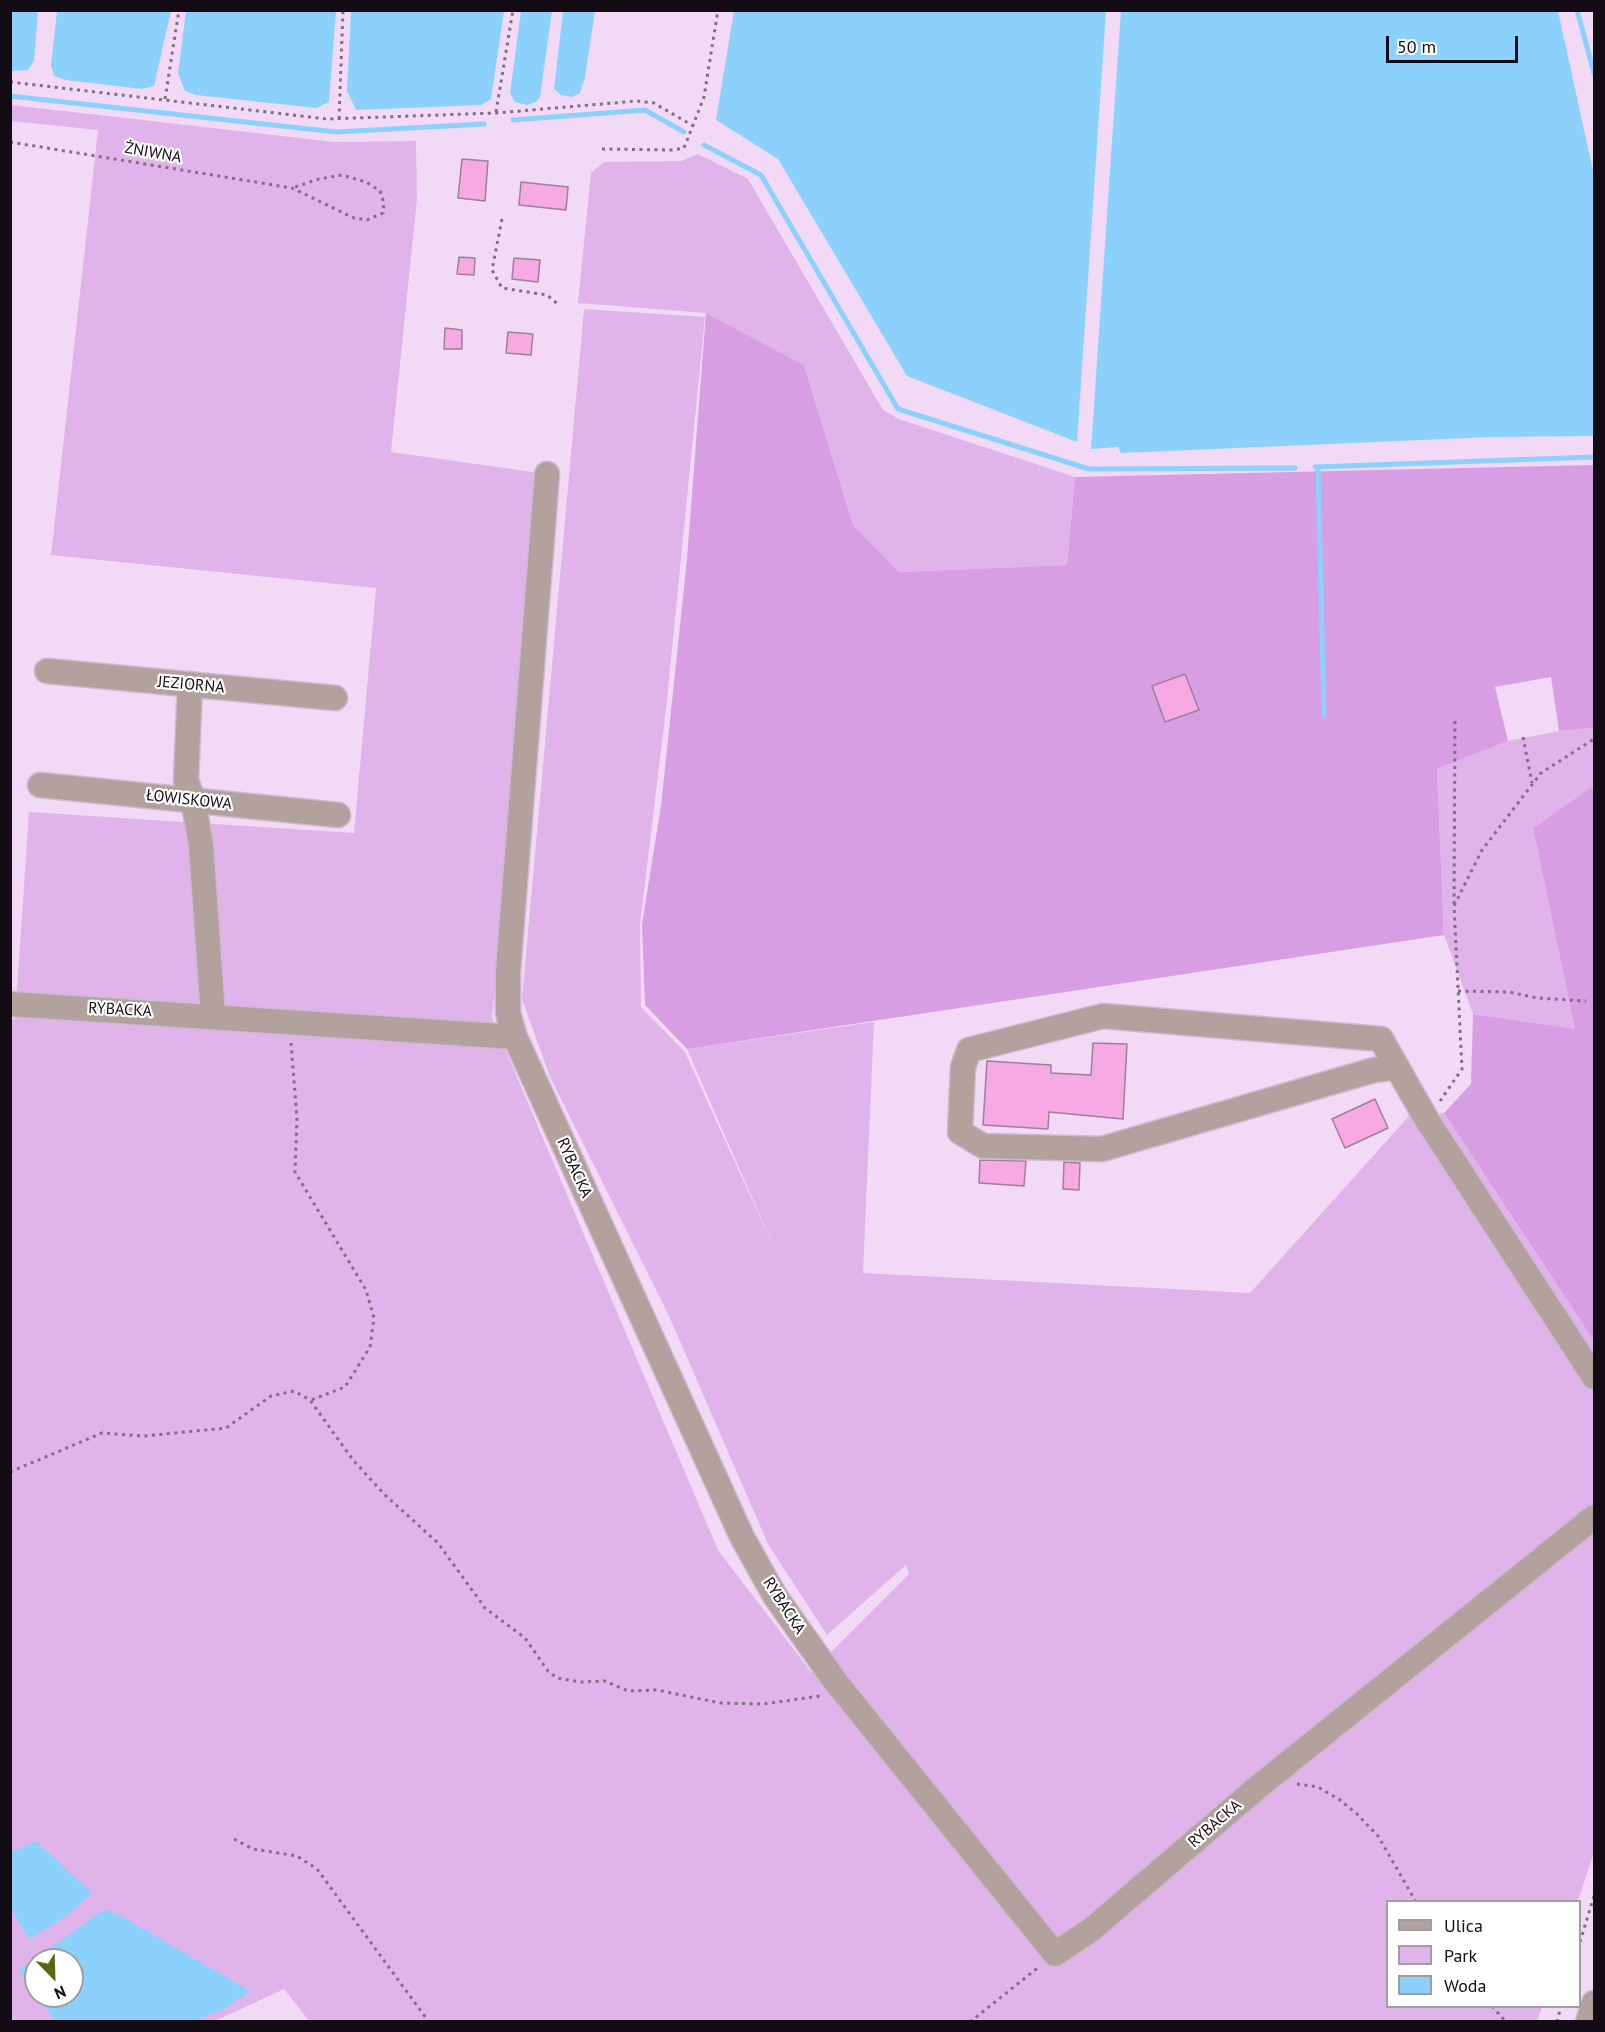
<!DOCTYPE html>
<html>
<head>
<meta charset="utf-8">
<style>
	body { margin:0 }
	#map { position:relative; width:1605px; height:2032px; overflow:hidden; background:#f2daf7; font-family:"PT Sans",sans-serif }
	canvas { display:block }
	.frame { position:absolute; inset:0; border:12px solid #130c15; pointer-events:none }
	.legend { position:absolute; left:1386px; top:1900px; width:195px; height:108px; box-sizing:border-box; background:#fff; border:2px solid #a19ea1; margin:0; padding:8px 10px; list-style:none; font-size:18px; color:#130c15 }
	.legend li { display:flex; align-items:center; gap:12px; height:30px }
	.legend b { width:30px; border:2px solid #a19ea1 }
	.north { position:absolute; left:24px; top:1948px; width:60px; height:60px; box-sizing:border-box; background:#fff; border:2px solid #a19ea1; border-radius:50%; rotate:157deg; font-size:16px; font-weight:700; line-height:24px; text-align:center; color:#130c15 }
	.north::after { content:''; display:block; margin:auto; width:21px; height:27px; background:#576914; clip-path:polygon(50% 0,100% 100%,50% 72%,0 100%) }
	.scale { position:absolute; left:1386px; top:36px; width:132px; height:27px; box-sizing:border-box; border:3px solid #130c15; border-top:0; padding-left:8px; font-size:18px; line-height:21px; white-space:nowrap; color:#130c15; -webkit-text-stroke:4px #fff; paint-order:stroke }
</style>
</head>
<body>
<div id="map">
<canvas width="1605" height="2032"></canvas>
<div class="frame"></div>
<ul class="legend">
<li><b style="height:8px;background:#b2a19d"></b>Ulica</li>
<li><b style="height:16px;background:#e1b3eb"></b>Park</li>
<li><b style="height:16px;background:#8cd0fc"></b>Woda</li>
</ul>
<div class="north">N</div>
<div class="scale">50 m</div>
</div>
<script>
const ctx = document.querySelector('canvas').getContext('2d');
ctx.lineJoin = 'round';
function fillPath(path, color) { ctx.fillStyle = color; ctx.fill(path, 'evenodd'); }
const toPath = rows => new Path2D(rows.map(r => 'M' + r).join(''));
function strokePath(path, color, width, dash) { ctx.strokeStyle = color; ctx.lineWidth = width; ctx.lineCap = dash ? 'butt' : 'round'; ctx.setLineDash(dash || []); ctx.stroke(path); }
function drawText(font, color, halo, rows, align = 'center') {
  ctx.font = font + ' "PT Sans",sans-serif'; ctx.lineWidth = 4.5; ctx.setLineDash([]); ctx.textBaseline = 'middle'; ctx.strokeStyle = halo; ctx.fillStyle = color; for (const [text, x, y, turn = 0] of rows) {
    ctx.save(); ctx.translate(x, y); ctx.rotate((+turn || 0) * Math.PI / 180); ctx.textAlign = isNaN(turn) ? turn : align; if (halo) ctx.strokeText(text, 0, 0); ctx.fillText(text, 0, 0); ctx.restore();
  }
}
fillPath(toPath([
	[11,105,335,142,416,141,417,199,391,452,547,474,492,1018,718,1550,811,1672,909,1574,906,1565,827,1635,768,1544,669,1316,550,1077,522,999,584,309,705,317,666,709,640,924,641,1007,685,1052,778,1257,687,1049,874,1022,863,1273,1250,1293,1409,1116,1444,1113,1594,1341,1594,1852,1578,1901,1388,1902,1388,2006,1542,2007,1537,2021,310,2022,284,1989,215,2021,11,2021,10,1020,15,1019,29,812,354,833,376,588,51,555,98,130,11,121],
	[36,1960,72,1960,72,1996,36,1996],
	[698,154,748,179,883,410,899,419,1075,477,1067,565,899,572,853,525,804,365,706,313,578,303,591,173,604,162,681,161],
	[1594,728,1594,789,1590,788,1533,828,1575,1029,1473,1014,1444,935,1437,769,1508,741,1559,731]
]), '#e1b3eb');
fillPath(toPath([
	[706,313,804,365,853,525,899,572,1067,565,1075,477,1594,465,1594,728,1559,731,1551,677,1495,687,1508,741,1437,769,1444,935,687,1049,645,1005,642,924,661,806,687,559],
	[1590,788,1594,789,1594,1341,1444,1113,1471,1084,1473,1014,1575,1029,1533,828]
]), '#d79ee3');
fillPath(toPath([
	[11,10,38,11,34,61,28,70,11,71],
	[1121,10,1558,11,1594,175,1594,436,1491,437,1121,453,1118,447,1091,449],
	[57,11,171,11,154,86,142,89,66,80,54,76,51,65],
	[186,11,336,11,329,102,316,108,196,95,185,91,178,73],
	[351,11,504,11,491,99,481,105,356,110,347,91],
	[521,11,552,11,540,97,536,102,527,105,515,102,510,93],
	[563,11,595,11,585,77,580,93,572,97,561,95,554,89],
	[734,11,1106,11,1077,442,907,376,778,159,716,120],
	[36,1841,92,1893,64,1918,29,1939,11,1909,11,1852],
	[105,1909,123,1917,250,1991,223,2010,194,2021,55,2021,37,1996,72,1996,72,1960,36,1960,36,1995,19,1970]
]), '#8cd0fc');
strokePath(toPath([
	[1577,10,1594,73],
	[10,96,336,132,484,124],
	[513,120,645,110,684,132],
	[704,145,761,175,898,409,1089,469,1295,468],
	[1315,467,1594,457],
	[1318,467,1324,715]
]), '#8cd0fc', 5);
const building = toPath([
	[462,159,488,161,485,201,458,198,462,159],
	[521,182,568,187,566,210,519,205,521,182],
	[459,257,475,258,474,275,457,274,459,257],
	[514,258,540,260,538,282,512,279,514,258],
	[445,328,462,330,462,349,444,349,445,328],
	[508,332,533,334,531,355,506,353,508,332],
	[1185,674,1199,710,1165,722,1152,686,1185,674],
	[1093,1043,1127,1044,1123,1119,1049,1112,1048,1129,983,1125,987,1061,1051,1065,1051,1073,1091,1075,1093,1043],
	[1375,1099,1388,1128,1345,1148,1332,1119,1375,1099],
	[980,1160,1026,1161,1024,1186,979,1183,980,1160],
	[1064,1162,1080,1163,1079,1190,1063,1189,1064,1162]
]);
fillPath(building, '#f6a9e2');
strokePath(building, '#9d8095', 1.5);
const minor = toPath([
	[47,671,335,698],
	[190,684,186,780,193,800,201,845,213,1016],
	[40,785,338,815],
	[10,1004,515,1037,742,1537,775,1596,835,1681,1055,1954,1092,1929,1258,1787,1594,1517],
	[515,1037,508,1013,508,971,547,474],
	[1397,1067,1374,1070,1102,1149,983,1146,960,1132,963,1067,969,1050,1103,1016,1381,1039,1427,1120,1594,1377],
	[1588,2022,1594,2003]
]);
strokePath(minor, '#ceb9d3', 27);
strokePath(toPath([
	[10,82,327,119,496,113,637,101,654,103,695,127],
	[165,99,179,10],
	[496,112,513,10],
	[339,119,343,10],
	[10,142,292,188,354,218,367,220,383,213,384,203,380,191,366,182,342,175,319,179,292,188],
	[602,149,673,150,684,148,704,97,718,10],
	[502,219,492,270,502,288,547,295,560,306],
	[1523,737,1532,783],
	[1454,904,1455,718],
	[1458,991,1509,992,1537,998,1586,1001],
	[291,1043,297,1119,295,1172,366,1290,374,1318,370,1347,345,1387,311,1400],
	[1440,1101,1462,1069,1454,906,1482,850,1541,773,1594,739],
	[10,1472,102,1433,144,1436,226,1428,271,1396,294,1391,310,1400,353,1460,384,1494,438,1543,485,1608,525,1638,548,1671,557,1678,581,1682,605,1681,628,1691,657,1690,720,1703,763,1704,820,1696],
	[1297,1784,1318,1787,1340,1800,1357,1814,1378,1836,1416,1902],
	[234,1839,253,1849,297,1856,317,1869,429,2022],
	[1580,1942,1594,1896],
	[1492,2006,1506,2022],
	[970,2022,1040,1966],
	[1557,2022,1561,2006]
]), '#7e6f81', 3, [3, 4.5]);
strokePath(minor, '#b2a19d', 24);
drawText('16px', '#130c15', '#fff', [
	["ŻNIWNA",153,153,10],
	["JEZIORNA",191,685,5],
	["ŁOWISKOWA",189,800,6],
	["RYBACKA",120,1010,3],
	["RYBACKA",574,1168,66],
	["RYBACKA",784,1606,57],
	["RYBACKA",1215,1824,-41]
]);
</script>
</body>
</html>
